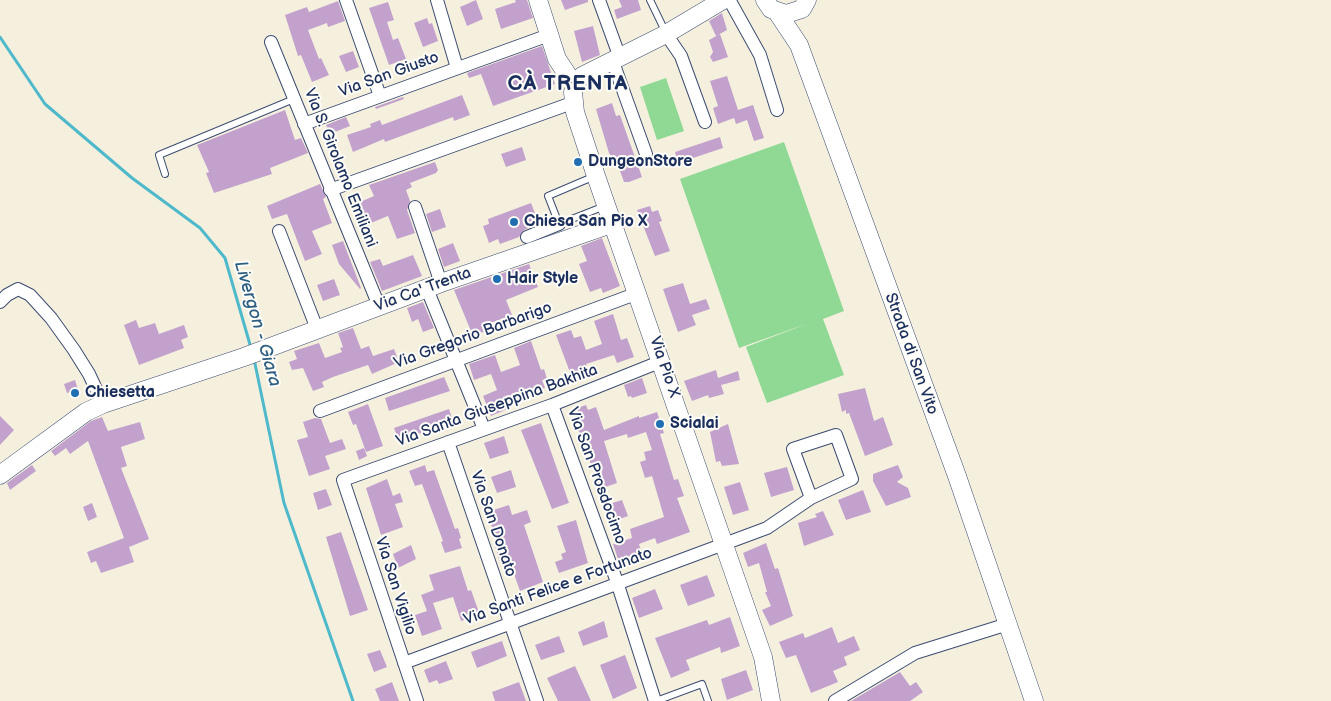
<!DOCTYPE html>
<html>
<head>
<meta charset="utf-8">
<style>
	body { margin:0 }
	canvas { display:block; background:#f5f0de }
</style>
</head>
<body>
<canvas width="1331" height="701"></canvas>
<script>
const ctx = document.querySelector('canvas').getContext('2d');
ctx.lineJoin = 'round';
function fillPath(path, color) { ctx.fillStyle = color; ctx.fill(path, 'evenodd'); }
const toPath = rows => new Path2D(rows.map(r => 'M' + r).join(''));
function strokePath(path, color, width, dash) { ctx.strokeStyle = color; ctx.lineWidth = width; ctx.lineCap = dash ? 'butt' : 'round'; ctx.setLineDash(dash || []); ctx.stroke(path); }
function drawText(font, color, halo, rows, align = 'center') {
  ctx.font = font + ' "Balsamiq Sans",sans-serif'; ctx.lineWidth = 4; ctx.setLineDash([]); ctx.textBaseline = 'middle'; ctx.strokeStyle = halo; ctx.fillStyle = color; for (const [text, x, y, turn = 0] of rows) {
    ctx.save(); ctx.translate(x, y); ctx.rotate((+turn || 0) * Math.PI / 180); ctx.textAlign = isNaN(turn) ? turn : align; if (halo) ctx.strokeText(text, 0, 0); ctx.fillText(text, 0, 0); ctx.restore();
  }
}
fillPath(toPath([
	[666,78,684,131,657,140,640,87],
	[784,142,844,311,823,319,844,375,767,403,746,347,809,323,739,348,680,179]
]), '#8fd995');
strokePath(toPath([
	[0,37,45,104,132,178,200,228,225,258,251,348],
	[254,359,284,503,353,701]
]), '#4eb9ca', 3);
fillPath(toPath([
	[476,0,483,19,467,26,460,7],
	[515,0,527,0,533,18,501,29,495,9,516,2],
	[561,0,588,0,588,2,565,10],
	[619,0,638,0,641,10,617,19,614,10,622,7],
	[338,1,345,21,328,27,327,23,308,30,319,59,321,58,329,75,312,82,301,55,298,56,285,15,307,7,309,12],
	[388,2,394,20,387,22,393,40,398,38,406,59,389,65,369,8],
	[722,13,727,30,716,36,709,21],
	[427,18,429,24,432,23,438,41,423,47,414,23],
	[593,26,600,55,582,62,574,31],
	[720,34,728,57,713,62,710,57,713,52,709,40],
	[542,46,555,84,493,106,481,74,469,78,467,73],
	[353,51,359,67,346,72,339,56],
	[727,76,738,110,753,105,764,138,754,141,747,120,736,124,734,118,718,124,713,108,718,106,710,81],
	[462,95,470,115,454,121,453,117,385,142,384,139,353,152,347,135,371,127,370,124,380,120,382,125],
	[403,97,404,99,376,109,375,107],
	[612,103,616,116,620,115,642,177,629,182,624,182,615,157,612,158,609,153,596,109],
	[285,110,295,140,301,138,308,153,270,168,272,174,214,193,206,173,209,172,197,145],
	[346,117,350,126,330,134,326,125],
	[720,137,723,148,678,163,675,152],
	[522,147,526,160,506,167,501,154],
	[435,162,438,170,436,173,410,183,412,187,406,190,410,201,407,210,415,233,397,239,388,216,361,227,353,205,374,196,369,185],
	[320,184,326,197,323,199,332,223,312,231,322,254,305,261,287,214,272,219,267,206],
	[531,203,539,223,524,230,519,237,500,244,498,239,489,243,483,226,489,224,488,219],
	[650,206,652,212,658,210,662,221,659,222,670,251,655,256,637,210],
	[440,209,446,227,432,232,426,214],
	[602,238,620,286,603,293,601,288,590,292,579,264,587,261,581,246],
	[343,241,361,288,360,289,339,264,332,245],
	[453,243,460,261,444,267,438,249],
	[413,255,422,276,382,291,370,262,380,259,383,266],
	[529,264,538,287,506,300,512,315,485,325,488,330,473,336,454,290],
	[334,279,340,295,323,301,317,285],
	[683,283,690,304,706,299,710,309,692,315,696,325,678,332,663,289],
	[423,302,434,328,423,332,418,319,412,322,407,308],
	[613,314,621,340,627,338,634,357,617,363,614,355,586,364,588,369,571,375,556,335,571,330,574,338,581,336,586,350,602,344,594,321],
	[136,320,139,328,155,323,159,334,184,325,188,337,181,340,184,348,139,365,124,325],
	[353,328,361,349,369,346,373,356,394,349,399,362,372,374,368,365,333,377,322,382,324,387,313,391,303,368,292,370,289,362,297,359,294,351,319,343,325,358,342,352,340,348,343,347,338,333],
	[531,341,541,370,544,369,547,379,542,380,545,388,507,402,510,408,491,416,483,396,497,390,491,374,474,380,469,364,495,355,501,372,520,365,514,348],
	[716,370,718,378,738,371,740,380,721,385,724,394,709,398,708,395,692,401,684,381],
	[444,377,450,391,389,411,385,398],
	[642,378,647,393,632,398,631,396,628,397,624,385],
	[75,380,78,390,67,393,64,384],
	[865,388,874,421,883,417,893,445,865,456,849,413,846,414,846,410,842,412,838,394],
	[368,404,383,446,366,452,356,424,353,425,348,412],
	[586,405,588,410,596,407,604,430,639,416,639,418,657,412,664,433,660,434,674,480,678,479,684,496,677,498,690,532,657,544,655,538,639,544,642,554,619,562,613,544,632,538,630,529,664,517,652,476,645,478,640,462,646,460,644,452,652,450,646,432,628,438,627,434,604,441,617,483,600,489,571,410],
	[449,409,453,421,399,441,394,428],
	[0,416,14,430,0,445],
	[102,417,108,431,140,422,145,439,121,447,127,466,121,468,149,539,129,547,134,562,101,573,96,561,91,563,87,552,124,538,88,441,70,454,66,448,55,456,51,451,91,421],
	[315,418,321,419,330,443,342,439,346,449,325,456,330,469,309,476,297,440,308,437,303,422],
	[541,423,569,503,552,509,521,430],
	[728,424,739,464,722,466,720,461,716,462,710,432],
	[504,436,509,453,490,459,484,443],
	[364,448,367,456,359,460,356,451],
	[32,465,36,471,10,490,7,483],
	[425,465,427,472,434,470,455,529,458,528,461,538,459,539,462,548,445,553,441,542,443,541,422,484,415,486,409,471],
	[898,465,903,477,897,482,908,488,911,497,886,506,873,481,873,474],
	[787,467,794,490,771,497,764,473],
	[511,470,516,487,497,493,491,477],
	[387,479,393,496,400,493,403,502,395,504,403,527,381,535,366,488],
	[740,482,749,510,733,515,724,487],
	[326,489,332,505,318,510,313,493],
	[863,490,871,512,846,520,838,500],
	[622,500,628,516,612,522,606,505],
	[92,503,97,517,88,521,83,507],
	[509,505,512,515,527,510,531,522,524,525,543,582,520,591,509,560,500,563,495,546,498,545,487,512],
	[823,511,834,535,804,546,798,523,817,517,815,514],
	[576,520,588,563,559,573,555,562,563,559,561,554,566,552,557,526],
	[341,532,368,610,350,616,326,537],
	[766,543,775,569,778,568,793,616,770,626,762,610,771,606,765,592,767,592,759,563,748,567,743,553],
	[411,545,416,559,398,568,393,554],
	[460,566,468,591,471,590,480,615,461,621,453,597,433,603,442,629,422,636,415,615,427,611,421,595,434,590,429,575],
	[707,575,715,596,688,606,680,585],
	[655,589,663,609,639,618,632,598],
	[730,617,740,646,721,653,720,647,686,660,690,670,671,678,655,638,707,620,709,625],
	[604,621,608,637,583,646,578,632],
	[832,627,838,643,854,636,860,650,844,657,847,665,833,671,838,682,811,693,796,655,786,658,779,642,803,633,805,638],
	[559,636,565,652,541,660,535,645],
	[502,641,507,656,477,668,471,652],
	[380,650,387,667,374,672,367,654],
	[625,655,637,688,613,699,600,665],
	[446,661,453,679,439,684,437,680,429,683,424,670],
	[575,666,591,701,558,701,547,678],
	[746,670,753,690,727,700,721,679],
	[900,672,910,686,916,682,923,692,910,701,851,701],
	[392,682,399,701,380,701,375,689],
	[519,682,526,701,495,701,492,692]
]), '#c2a2cd');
const lane = toPath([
	[650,0,666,33],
	[165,174,159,155,294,99],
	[595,176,548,196,559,224,605,206],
	[656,701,702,684,708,701]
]);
const street = toPath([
	[346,0,380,96],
	[437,0,457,68],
	[599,0,620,58],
	[730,1,760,55,777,110],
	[666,34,681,56,705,122],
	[271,42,379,306],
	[613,62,646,154],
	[304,124,549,35],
	[330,190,572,103],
	[415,207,441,283],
	[279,231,317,329],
	[527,237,559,224],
	[427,289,484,429],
	[0,302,7,295,18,289,30,295,51,318,74,350,89,374,103,404],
	[552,405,617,582,655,701],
	[320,411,638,293],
	[448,442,537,701],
	[404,663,767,528,811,498,852,479,836,435,793,449,811,498],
	[417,701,343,480,552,405,662,361],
	[835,701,915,653,1008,624]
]);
const secondary = toPath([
	[538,0,557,59,567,74],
	[765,0,771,9,786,14,802,9,807,0],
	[777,12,799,45,957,476,1034,701],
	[582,76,666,34,723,0],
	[573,92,575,112,596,176,763,657,771,701],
	[0,475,86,412,103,404,244,357,441,283,614,223]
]);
strokePath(lane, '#3c4c71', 8);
strokePath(street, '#3c4c71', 14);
strokePath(secondary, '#3c4c71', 19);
strokePath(lane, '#fff', 6);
strokePath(street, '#fff', 12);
strokePath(secondary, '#fff', 18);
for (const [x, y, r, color] of [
	[578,162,5,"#1f6fb2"],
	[514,222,5,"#1f6fb2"],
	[497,279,5,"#1f6fb2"],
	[75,393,5,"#1f6fb2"],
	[660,424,5,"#1f6fb2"]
]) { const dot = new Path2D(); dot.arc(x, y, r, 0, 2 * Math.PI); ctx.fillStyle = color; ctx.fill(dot); strokePath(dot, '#fdfcf7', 2); }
drawText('16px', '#1b2f5e', '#fdfcf7', [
	["Via San Giusto",389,75,-20],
	["Via S. Girolamo Emiliani",340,168,68],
	["Via Ca' Trenta",423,290,-20],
	["Via Gregorio Barbarigo",473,336,-20],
	["Strada di San Vito",911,354,70],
	["Via Pio X",664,367,71],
	["Via Santa Giuseppina Bakhita",497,406,-20],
	["Via San Prosdocimo",596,476,70],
	["Via San Donato",493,524,71],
	["Via San Vigilio",395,586,72],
	["Via Santi Felice e Fortunato",558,587,-20]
]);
drawText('bold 16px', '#1b2f5e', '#fdfcf7', [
	["DungeonStore",588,162],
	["Chiesa San Pio X",524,222],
	["Hair Style",507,279],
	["Chiesetta",85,393],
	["Scialai",670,424]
], 'left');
drawText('italic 18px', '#2d5f84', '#fdfcf7', [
	["Livergon - Giara",257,324,74]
]);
ctx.letterSpacing = '1px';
drawText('bold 21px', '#1b2f5e', '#fdfcf7', [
	["CÀ TRENTA",568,85]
]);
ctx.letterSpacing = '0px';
</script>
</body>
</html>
